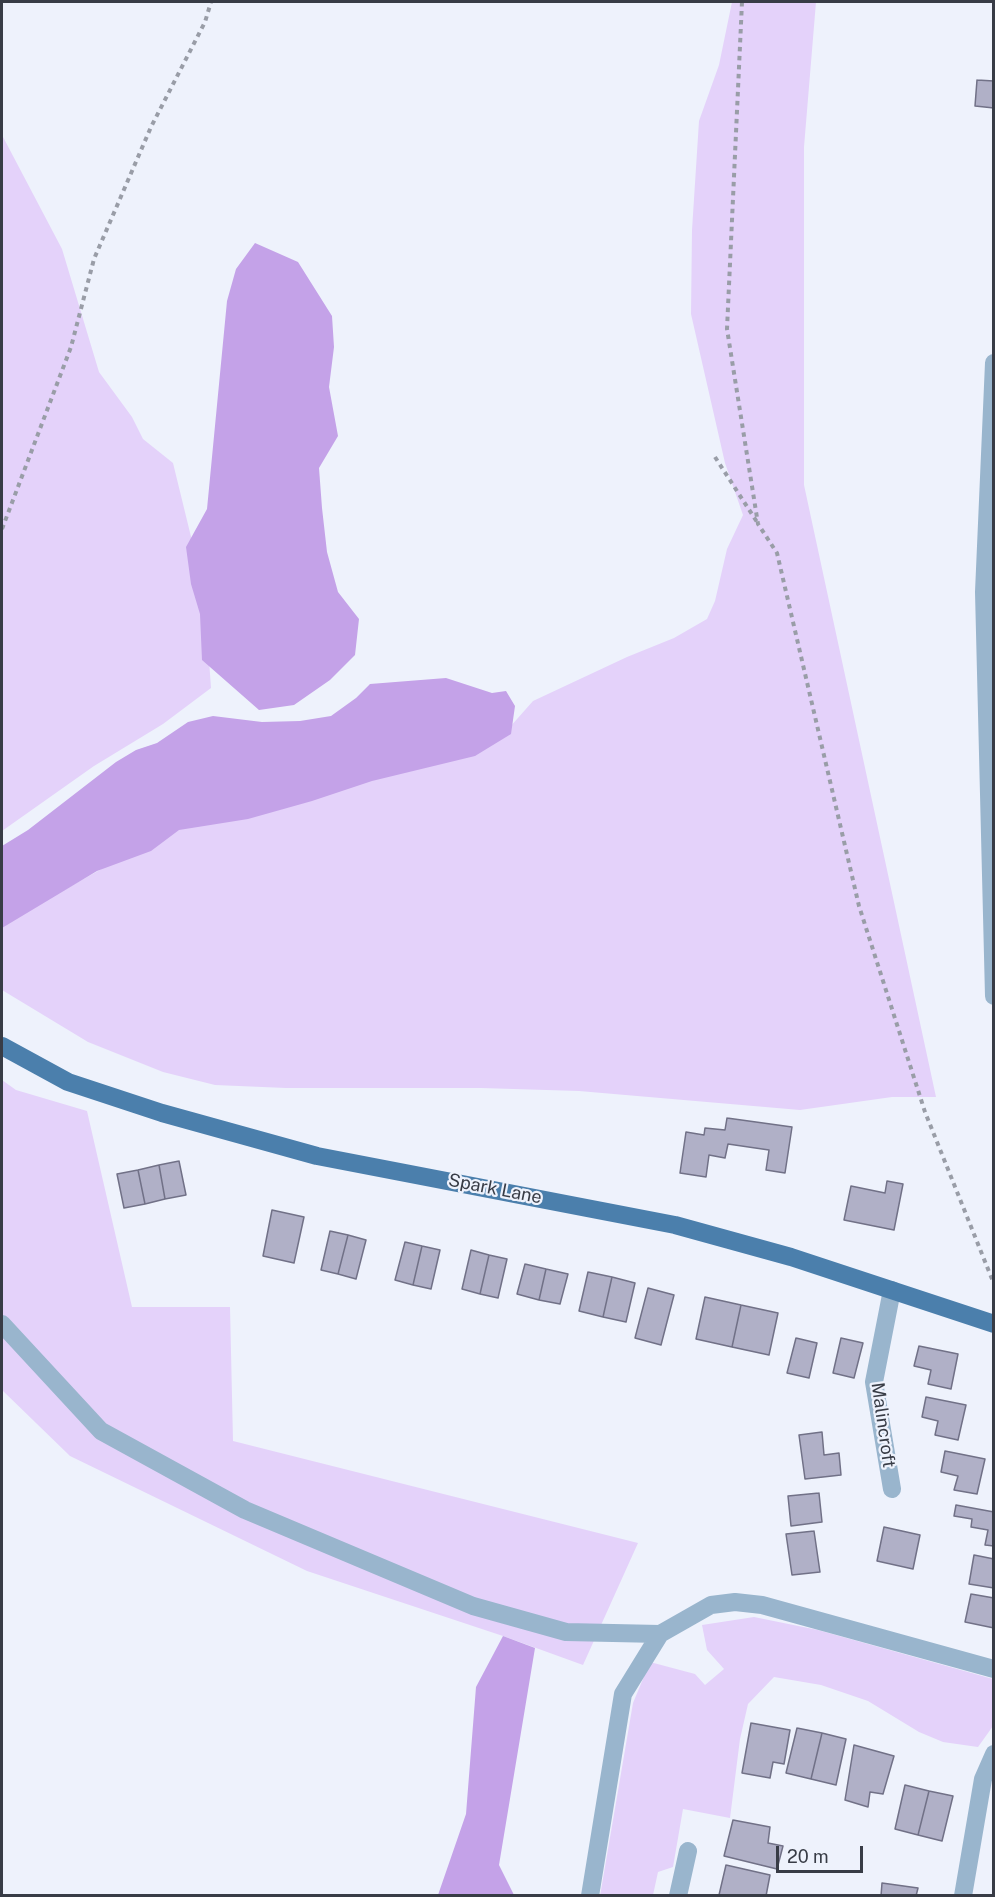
<!DOCTYPE html>
<html>
<head>
<meta charset="utf-8">
<style>
	body { margin:0 }
	#map { position:relative; width:995px; height:1897px; overflow:hidden; background:#eef2fc; font-family:"Public Sans",sans-serif }
	canvas { display:block }
	.frame { position:absolute; inset:0; border:3px solid #383c46; pointer-events:none }
	.scale { position:absolute; left:776px; top:1846px; width:87px; height:27px; box-sizing:border-box; border:3px solid #383c46; border-top:0; padding-left:8px; font-size:18px; line-height:21px; white-space:nowrap; color:#383c46; -webkit-text-stroke:4px #eef2fc; paint-order:stroke }
</style>
</head>
<body>
<div id="map">
<canvas width="995" height="1897"></canvas>
<div class="frame"></div>
<div class="scale">20 m</div>
</div>
<script>
const ctx = document.querySelector('canvas').getContext('2d');
ctx.lineJoin = 'round';
function fillPath(path, color) { ctx.fillStyle = color; ctx.fill(path, 'evenodd'); }
const toPath = rows => new Path2D(rows.map(r => 'M' + r).join(''));
function strokePath(path, color, width, dash) { ctx.strokeStyle = color; ctx.lineWidth = width; ctx.lineCap = dash ? 'butt' : 'round'; ctx.setLineDash(dash || []); ctx.stroke(path); }
function drawText(font, color, halo, rows, align = 'center') {
  ctx.font = font + ' "Public Sans",sans-serif'; ctx.lineWidth = 4.5; ctx.setLineDash([]); ctx.textBaseline = 'middle'; ctx.strokeStyle = halo; ctx.fillStyle = color; for (const [text, x, y, turn = 0] of rows) {
    ctx.save(); ctx.translate(x, y); ctx.rotate((+turn || 0) * Math.PI / 180); ctx.textAlign = isNaN(turn) ? turn : align; if (halo) ctx.strokeText(text, 0, 0); ctx.fillText(text, 0, 0); ctx.restore();
  }
}
fillPath(toPath([
	[732,2,816,2,804,147,804,485,936,1097,892,1097,800,1110,579,1091,481,1088,286,1088,215,1085,163,1072,88,1042,2,990,2,925,176,827,502,736,533,701,627,657,674,638,707,619,715,601,727,549,743,515,725,463,691,314,692,230,699,121,719,65],
	[2,135,62,249,99,372,132,417,143,439,173,463,204,590,211,688,163,724,94,766,2,831],
	[2,1080,16,1090,87,1111,132,1307,230,1307,233,1441,638,1543,583,1665,503,1636,307,1571,70,1456,2,1390],
	[754,1617,818,1630,993,1679,993,1726,978,1747,943,1742,919,1732,868,1701,821,1685,774,1677,748,1704,740,1739,730,1818,683,1809,673,1867,658,1872,653,1895,600,1896,633,1703,650,1662,695,1674,705,1685,724,1669,707,1650,702,1625]
]), '#e4d2fa');
fillPath(toPath([
	[255,243,298,262,332,316,334,347,329,387,338,436,319,468,322,508,327,552,338,592,359,619,355,655,330,680,294,705,259,710,202,660,200,614,191,584,186,547,207,509,227,301,236,269],
	[446,678,492,693,506,691,515,706,511,734,475,756,372,781,312,801,248,819,179,830,151,851,97,871,2,928,2,846,28,830,116,762,136,750,157,743,188,722,213,716,262,722,300,721,331,716,356,698,370,684],
	[503,1636,535,1648,499,1865,514,1895,438,1895,466,1814,476,1687]
]), '#c4a2e8');
const building = toPath([
	[977,80,994,81,994,108,975,106,977,80],
	[727,1118,792,1127,785,1173,766,1170,769,1150,728,1144,725,1158,709,1155,706,1177,680,1173,686,1132,704,1135,705,1128,725,1130,727,1118],
	[179,1161,186,1195,165,1199,159,1165,179,1161],
	[159,1165,165,1199,145,1204,138,1170,159,1165],
	[138,1170,145,1204,124,1208,117,1174,138,1170],
	[887,1181,903,1184,894,1230,844,1220,851,1186,885,1193,887,1181],
	[272,1210,304,1217,294,1263,263,1256,272,1210],
	[330,1231,348,1235,338,1274,321,1270,330,1231],
	[348,1235,366,1240,356,1279,338,1274,348,1235],
	[405,1242,422,1246,413,1285,395,1280,405,1242],
	[422,1246,440,1250,431,1289,413,1285,422,1246],
	[471,1250,489,1255,480,1294,462,1289,471,1250],
	[489,1255,507,1259,498,1298,480,1294,489,1255],
	[525,1264,546,1269,539,1300,517,1294,525,1264],
	[546,1269,568,1274,560,1304,539,1300,546,1269],
	[588,1272,612,1277,603,1317,579,1311,588,1272],
	[612,1277,635,1283,626,1322,603,1317,612,1277],
	[648,1288,674,1295,661,1345,635,1338,648,1288],
	[705,1297,741,1305,732,1347,696,1339,705,1297],
	[741,1305,778,1313,769,1355,732,1347,741,1305],
	[796,1338,817,1343,809,1378,787,1373,796,1338],
	[841,1338,863,1343,854,1378,833,1373,841,1338],
	[919,1346,958,1354,951,1389,928,1384,931,1370,914,1366,919,1346],
	[926,1397,966,1405,958,1440,935,1435,938,1421,922,1417,926,1397],
	[822,1432,824,1455,839,1453,841,1475,805,1479,799,1435,822,1432],
	[945,1451,985,1459,977,1494,954,1490,958,1476,941,1472,945,1451],
	[819,1493,822,1522,791,1526,788,1496,819,1493],
	[956,1505,994,1512,994,1546,985,1545,988,1530,971,1527,972,1519,954,1516,956,1505],
	[884,1527,920,1535,913,1569,877,1561,884,1527],
	[814,1531,820,1572,792,1575,786,1534,814,1531],
	[974,1555,994,1559,994,1588,969,1584,974,1555],
	[971,1594,994,1598,994,1628,965,1622,971,1594],
	[751,1723,790,1730,784,1764,773,1762,770,1778,742,1773,751,1723],
	[797,1728,822,1733,811,1779,786,1773,797,1728],
	[822,1733,846,1739,836,1785,811,1779,822,1733],
	[854,1745,894,1756,883,1794,870,1792,868,1807,845,1800,854,1745],
	[905,1785,929,1791,918,1835,895,1829,905,1785],
	[929,1791,953,1796,942,1841,918,1835,929,1791],
	[733,1820,770,1827,768,1843,783,1846,777,1869,724,1856,733,1820],
	[726,1865,770,1875,766,1896,719,1895,726,1865],
	[882,1883,918,1888,916,1896,881,1896,882,1883]
]);
fillPath(building, '#b0b0c7');
strokePath(building, '#717187', 1.5);
strokePath(toPath([
	[742,2,727,329,758,524,777,553,859,906,925,1112,994,1284],
	[715,457,757,522],
	[2,529,71,347,94,259,151,127,205,22,211,2]
]), '#999da7', 4, [4.5, 4.5]);
strokePath(toPath([
	[994,363,984,592,994,996],
	[2,1324,101,1431,245,1510,473,1606,566,1632,660,1634],
	[892,1489,874,1382,892,1290],
	[590,1896,623,1694,660,1634,711,1605,735,1602,762,1605,994,1669],
	[678,1896,688,1851],
	[963,1896,983,1779,994,1754]
]), '#99b5cd', 18);
strokePath(toPath([
	[2,1046,68,1082,162,1113,317,1156,675,1225,791,1257,994,1324]
]), '#4b7fac', 18);
drawText('18px', '#383c46', '#eef2fc', [
	["Spark Lane",495,1189,11],
	["Malincroft",883,1425,82]
]);
</script>
</body>
</html>
